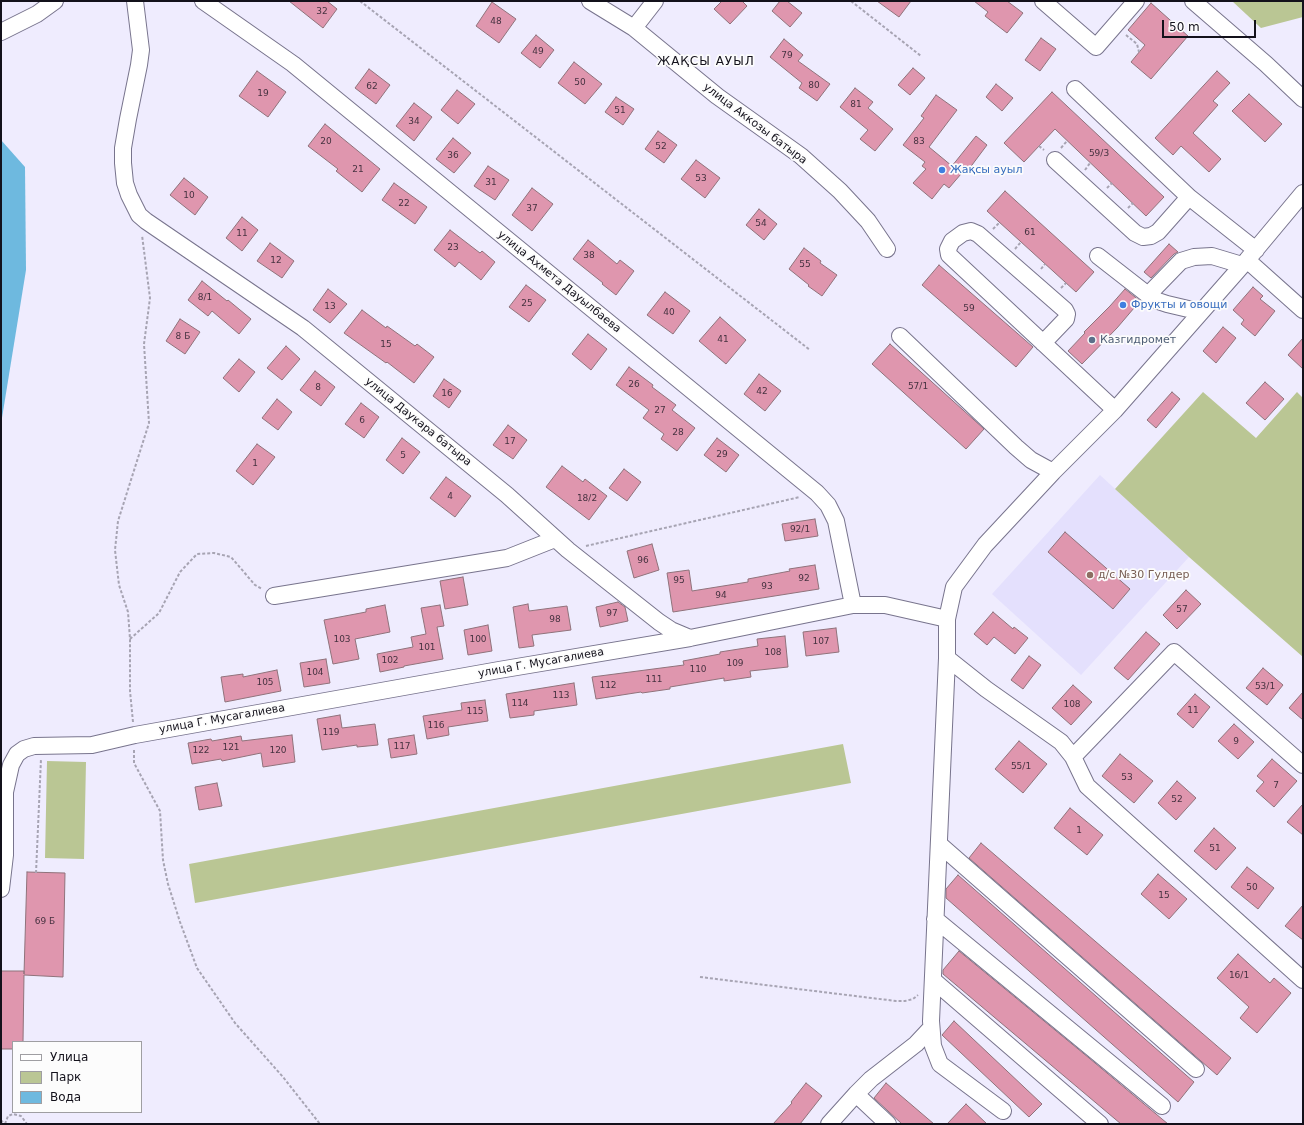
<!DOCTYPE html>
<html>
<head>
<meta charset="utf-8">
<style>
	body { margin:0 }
	#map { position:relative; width:1304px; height:1125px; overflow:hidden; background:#efecfe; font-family:"DejaVu Sans",sans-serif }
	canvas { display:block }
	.frame { position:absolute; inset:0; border:2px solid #13111b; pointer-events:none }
	.legend { position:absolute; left:12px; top:1041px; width:130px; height:72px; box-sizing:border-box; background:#fcfcfc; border:1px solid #9f9ea2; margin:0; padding:5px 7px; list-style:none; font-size:12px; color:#13111b }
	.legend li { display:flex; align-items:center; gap:8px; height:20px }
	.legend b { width:20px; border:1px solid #9f9ea2 }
	.scale { position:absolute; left:1162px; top:20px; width:94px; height:18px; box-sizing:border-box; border:2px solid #13111b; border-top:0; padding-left:5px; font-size:12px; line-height:14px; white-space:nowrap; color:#13111b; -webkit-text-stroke:3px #fcfcfc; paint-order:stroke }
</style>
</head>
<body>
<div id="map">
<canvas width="1304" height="1125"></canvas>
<div class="frame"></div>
<ul class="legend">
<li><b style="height:5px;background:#fff"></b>Улица</li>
<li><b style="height:11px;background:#bac694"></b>Парк</li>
<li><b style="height:11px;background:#6eb9df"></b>Вода</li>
</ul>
<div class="scale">50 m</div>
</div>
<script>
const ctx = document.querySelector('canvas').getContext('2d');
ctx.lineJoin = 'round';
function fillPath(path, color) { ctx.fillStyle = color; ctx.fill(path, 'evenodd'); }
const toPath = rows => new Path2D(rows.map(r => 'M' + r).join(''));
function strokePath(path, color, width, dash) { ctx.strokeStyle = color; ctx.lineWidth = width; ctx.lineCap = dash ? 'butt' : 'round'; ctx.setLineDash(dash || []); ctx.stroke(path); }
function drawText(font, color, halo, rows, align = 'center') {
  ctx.font = font + ' "DejaVu Sans",sans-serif'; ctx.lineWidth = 3.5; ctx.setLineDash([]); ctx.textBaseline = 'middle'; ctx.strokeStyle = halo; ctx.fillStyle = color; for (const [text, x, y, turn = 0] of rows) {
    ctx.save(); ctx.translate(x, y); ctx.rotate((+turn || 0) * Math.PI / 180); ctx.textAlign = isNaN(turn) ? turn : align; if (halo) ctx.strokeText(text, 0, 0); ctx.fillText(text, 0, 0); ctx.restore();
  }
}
fillPath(toPath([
	[1100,475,1189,557,1081,675,992,594]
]), '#e4e0fd');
fillPath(toPath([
	[1232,1,1303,1,1303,17,1261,28],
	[1203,392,1256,438,1297,392,1303,398,1303,657,1189,557,1115,489],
	[843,744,851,783,195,903,189,864],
	[47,761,86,762,84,859,45,858]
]), '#bac694');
fillPath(toPath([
	[1,140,25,167,26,270,1,424]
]), '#6eb9df');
const building = toPath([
	[289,1,327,1,337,9,323,28,289,1],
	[722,1,742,1,747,6,730,24,714,9,722,1],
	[780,1,787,1,802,13,790,27,772,11,780,1],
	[877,1,911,1,899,17,877,1],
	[974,1,1007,1,1023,13,1007,33,985,16,988,12,974,1],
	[492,2,516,19,499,43,476,26,492,2],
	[1151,3,1188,36,1151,79,1131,62,1145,45,1128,30,1151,3],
	[536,35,554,50,540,68,521,53,536,35],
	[1041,38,1056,49,1040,71,1025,60,1041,38],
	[784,39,803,55,798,61,830,84,817,101,799,88,802,83,770,57,784,39],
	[574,62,602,84,585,104,558,83,574,62],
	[913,68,925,78,910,95,898,85,913,68],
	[369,69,390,85,376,104,355,88,369,69],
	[257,71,286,92,268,117,239,96,257,71],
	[1217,71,1230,83,1213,101,1218,105,1193,133,1221,159,1209,172,1181,146,1173,155,1155,138,1217,71],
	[996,84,1013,98,1002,111,986,97,996,84],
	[855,88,873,102,868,108,893,129,875,151,860,139,868,130,840,107,855,88],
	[457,90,475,104,458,124,441,110,457,90],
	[1052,92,1164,197,1146,216,1055,129,1024,162,1004,143,1052,92],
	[1249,94,1282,124,1265,142,1232,111,1249,94],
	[936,95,957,110,929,147,952,166,976,136,987,145,969,169,967,167,949,188,944,184,932,199,913,183,926,169,922,166,925,162,903,145,924,118,921,116,936,95],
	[616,97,634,109,623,125,605,112,616,97],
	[414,103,432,117,414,141,396,126,414,103],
	[325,124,380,169,362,192,336,171,338,169,308,146,325,124],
	[658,131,677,145,664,163,645,149,658,131],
	[453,138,471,153,454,173,436,159,453,138],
	[696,160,720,178,705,198,681,179,696,160],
	[488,166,509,180,495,200,474,186,488,166],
	[184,178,208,197,195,215,170,195,184,178],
	[394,183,427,207,415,224,382,200,394,183],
	[532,188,553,204,532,231,512,215,532,188],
	[1005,191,1094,272,1076,292,987,211,1005,191],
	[759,209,777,224,764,240,746,225,759,209],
	[242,217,258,230,242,251,226,238,242,217],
	[450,230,480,253,482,251,495,262,481,280,459,262,455,267,434,250,450,230],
	[588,240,617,264,620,260,634,271,616,295,602,284,603,283,573,259,588,240],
	[270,243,294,261,282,278,257,261,270,243],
	[1169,244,1178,252,1174,254,1151,278,1144,272,1169,244],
	[804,248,821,261,820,263,837,275,822,296,808,286,809,285,789,269,804,248],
	[939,265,1033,347,1016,367,922,285,939,265],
	[202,281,227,301,228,300,251,319,239,334,212,311,208,316,188,300,202,281],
	[526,285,546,300,529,322,509,307,526,285],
	[1253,287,1263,296,1260,299,1275,311,1255,336,1241,324,1244,320,1233,310,1253,287],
	[328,289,347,304,330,323,313,310,328,289],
	[1125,289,1140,301,1117,328,1082,364,1068,351,1085,333,1084,332,1110,306,1125,289],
	[665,292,690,311,673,334,647,315,665,292],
	[362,310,386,328,387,326,415,346,417,344,434,357,414,383,387,362,386,363,344,333,362,310],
	[720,317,746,340,726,364,699,341,720,317],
	[180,319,200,332,185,354,166,341,180,319],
	[1223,327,1236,338,1216,363,1203,351,1223,327],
	[588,334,607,349,591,370,572,354,588,334],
	[1303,338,1303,369,1288,355,1303,338],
	[890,344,984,429,966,449,872,364,890,344],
	[286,346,300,359,282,380,267,368,286,346],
	[239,359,255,372,239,392,223,378,239,359],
	[629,367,653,385,652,387,676,405,672,410,695,428,677,451,661,439,664,434,643,418,649,410,616,385,629,367],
	[315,371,335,387,321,406,300,390,315,371],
	[759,374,781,391,765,411,744,394,759,374],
	[444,379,461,391,449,408,433,396,444,379],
	[1265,382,1284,399,1265,420,1246,403,1265,382],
	[1172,392,1180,399,1156,428,1147,420,1172,392],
	[277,399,292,412,278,430,262,418,277,399],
	[361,403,379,417,364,438,345,424,361,403],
	[508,425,527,440,513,459,493,445,508,425],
	[402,438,420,452,403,474,386,460,402,438],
	[717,438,739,455,726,472,704,455,717,438],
	[257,444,275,457,253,485,236,471,257,444],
	[562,466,583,482,585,479,607,496,589,520,546,487,562,466],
	[624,469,641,482,627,501,609,488,624,469],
	[446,477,471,496,455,517,430,498,446,477],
	[815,519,818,536,785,541,782,524,815,519],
	[1065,532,1130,589,1113,609,1048,552,1065,532],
	[652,544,659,570,634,578,627,551,652,544],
	[815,565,819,589,673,612,667,573,689,570,692,591,748,582,748,579,790,571,789,569,815,565],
	[463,577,468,605,445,609,440,581,463,577],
	[1186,590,1201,604,1177,629,1163,615,1186,590],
	[618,602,625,607,628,621,600,627,596,607,618,602],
	[528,604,529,611,567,606,571,630,532,635,534,646,519,648,513,607,528,604],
	[385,605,390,632,355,639,359,659,333,664,324,620,366,612,366,609,385,605],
	[440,605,444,626,437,627,443,659,404,666,404,667,380,672,377,654,413,647,411,637,426,634,421,608,440,605],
	[993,612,1013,629,1014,627,1028,638,1015,654,994,637,987,645,974,634,993,612],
	[488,625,492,651,468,655,464,630,488,625],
	[836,628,839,652,806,656,803,632,836,628],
	[1146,632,1160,644,1128,680,1114,668,1146,632],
	[785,636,788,667,750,671,751,677,724,681,724,678,670,687,670,689,642,693,641,692,596,699,592,677,684,665,683,661,720,654,720,652,758,646,757,639,785,636],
	[1029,656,1041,665,1023,689,1011,680,1029,656],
	[326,659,330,683,304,687,300,663,326,659],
	[1263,668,1283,685,1267,705,1246,688,1263,668],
	[277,670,281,691,225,702,221,677,243,674,243,677,277,670],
	[574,683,577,705,534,711,534,715,510,718,506,694,574,683],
	[1073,685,1092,702,1071,725,1052,708,1073,685],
	[1303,692,1303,720,1289,708,1303,692],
	[1195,694,1210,707,1193,728,1177,714,1195,694],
	[485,700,488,721,448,727,449,735,427,739,423,716,462,710,461,703,485,700],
	[340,715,342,728,375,724,378,745,357,747,357,745,322,750,317,719,340,715],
	[1234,724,1254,742,1238,759,1218,741,1234,724],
	[292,735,295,762,263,767,261,753,222,761,221,759,192,764,188,743,211,739,212,741,241,736,242,741,292,735],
	[414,735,417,754,391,758,388,739,414,735],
	[1019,741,1047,764,1023,793,995,769,1019,741],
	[1120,754,1153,781,1134,803,1102,776,1120,754],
	[1272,759,1297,781,1274,807,1256,791,1264,782,1257,776,1272,759],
	[1177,781,1196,798,1176,820,1158,803,1177,781],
	[217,783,222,806,199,810,195,787,217,783],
	[1303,804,1303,835,1287,822,1303,804],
	[1070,808,1103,835,1087,855,1054,828,1070,808],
	[1214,828,1236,848,1216,870,1194,851,1214,828],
	[981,843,1231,1058,1217,1075,969,858,981,843],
	[1247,867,1274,888,1258,909,1231,887,1247,867],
	[27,872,65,873,63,977,24,975,23,1042,13,1042,13,1049,1,1049,1,971,24,971,24,974,27,872],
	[1158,874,1187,899,1169,919,1141,894,1158,874],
	[958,875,1194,1082,1178,1102,946,898,946,889,958,875],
	[1303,905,1303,940,1285,926,1303,905],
	[959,951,1089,1058,1168,1124,1121,1124,943,974,943,970,959,951],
	[1238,954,1270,983,1274,978,1291,993,1257,1033,1240,1018,1249,1007,1217,978,1238,954],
	[954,1021,1042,1104,1029,1117,942,1035,954,1021],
	[806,1083,822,1096,800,1124,773,1124,792,1103,791,1102,806,1083],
	[886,1083,934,1124,902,1124,874,1098,886,1083],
	[966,1104,987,1124,947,1124,966,1104]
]);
fillPath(building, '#df96ae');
strokePath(building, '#8f727b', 1);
const minor = toPath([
	[135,1,141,50,139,65,128,119,123,148,123,163,125,183,129,195,139,215,146,221,303,328,507,495,568,550,659,622,671,630,690,638],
	[203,1,293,64,817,493,828,505,836,521,853,605],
	[590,1,634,28,717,96,801,156,840,191,868,221,887,249],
	[1043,1,1096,47,1136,1],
	[1193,1,1266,64,1303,99],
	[634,28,655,1],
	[1,32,37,14,55,1],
	[1075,89,1189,197,1256,250],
	[1055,160,1135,233,1143,237,1151,236,1158,232,1189,197],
	[1098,256,1148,295,1158,301,1167,304,1201,312],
	[1247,260,1303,310],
	[1148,295,1181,261,1194,257,1212,256,1242,265],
	[900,336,1016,447,1031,460,1053,472],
	[1043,343,1066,319,1067,314,1065,310,978,234,971,231,963,233,952,241,948,249,949,255,1115,410],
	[274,596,507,558,555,539],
	[947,658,986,689,1061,742,1073,757,1087,786,1303,980],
	[1073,757,1174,652,1303,765],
	[939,844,1196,1069],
	[1,889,5,855,5,792,11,765,17,754,24,749,34,746,92,745,135,735,499,670,690,638,853,605,885,605,947,619],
	[935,919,1162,1106],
	[933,980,1100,1124],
	[856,1094,888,1124],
	[1003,1111,940,1064,933,1046,931,1021,947,658,947,619,954,587,985,545,1053,472,1115,410,1247,260,1303,193],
	[829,1124,856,1094,871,1079,916,1044,931,1028]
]);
strokePath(minor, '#78748d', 18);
strokePath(toPath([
	[360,1,810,350],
	[851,1,921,56],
	[1126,35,1137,44,1139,52],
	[1039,146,1044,150],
	[1061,148,1067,141],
	[1085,170,1090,163],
	[1107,188,1112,183],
	[1128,208,1133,203],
	[993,229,999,223],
	[1015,249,1021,242],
	[1041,269,1045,264],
	[1061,288,1066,283],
	[586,546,800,497],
	[130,639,159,613,180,572,197,554,214,553,231,557,255,585,262,589],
	[133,722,130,691,130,639,128,612,119,585,115,550,118,521,149,423,144,344,150,298,142,235],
	[134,750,134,763,160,811,163,860,168,884,180,922,197,968,235,1023,283,1077,320,1124],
	[36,873,41,759],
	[700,977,896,1001,905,1001,913,999,918,995],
	[1,1120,4,1124],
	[5,1124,8,1116,13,1114,21,1116,27,1124]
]), '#a7a4b3', 2, [3, 2]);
strokePath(minor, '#fff', 16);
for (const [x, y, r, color] of [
	[942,170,4,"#3f7fe0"],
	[1123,305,4,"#3f7fe0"],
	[1092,340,4,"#5c6f8a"],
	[1090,575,4,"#8d6e63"]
]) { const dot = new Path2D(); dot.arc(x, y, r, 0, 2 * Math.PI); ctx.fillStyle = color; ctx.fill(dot); strokePath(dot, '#fcfcfc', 1.5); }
drawText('9px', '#463240', null, [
	["32",322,12],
	["48",496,22],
	["49",538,52],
	["79",787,56],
	["50",580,83],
	["80",814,86],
	["62",372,87],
	["19",263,94],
	["81",856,105],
	["51",620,111],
	["34",414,122],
	["20",326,142],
	["83",919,142],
	["52",661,147],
	["59/3",1099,154],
	["36",453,156],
	["21",358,170],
	["53",701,179],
	["31",491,183],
	["10",189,196],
	["22",404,204],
	["37",532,209],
	["54",761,224],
	["61",1030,233],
	["11",242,234],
	["23",453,248],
	["38",589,256],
	["12",276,261],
	["55",805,265],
	["8/1",205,298],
	["25",527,304],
	["13",330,307],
	["59",969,309],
	["40",669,313],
	["8 Б",183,337],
	["41",723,340],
	["15",386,345],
	["26",634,385],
	["57/1",918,387],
	["8",318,388],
	["42",762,392],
	["16",447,394],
	["27",660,411],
	["6",362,421],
	["28",678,433],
	["17",510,442],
	["29",722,455],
	["5",403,456],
	["1",255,464],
	["4",450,497],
	["18/2",587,499],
	["92/1",800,530],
	["96",643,561],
	["92",804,579],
	["95",679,581],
	["93",767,587],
	["94",721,596],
	["57",1182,610],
	["97",612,614],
	["98",555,620],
	["103",342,640],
	["100",478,640],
	["107",821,642],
	["101",427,648],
	["108",773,653],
	["102",390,661],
	["109",735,664],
	["110",698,670],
	["104",315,673],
	["111",654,680],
	["105",265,683],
	["112",608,686],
	["53/1",1265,687],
	["113",561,696],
	["114",520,704],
	["108",1072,705],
	["11",1193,711],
	["115",475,712],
	["116",436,726],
	["119",331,733],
	["9",1236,742],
	["117",402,747],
	["121",231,748],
	["122",201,751],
	["120",278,751],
	["55/1",1021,767],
	["53",1127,778],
	["7",1276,786],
	["52",1177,800],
	["1",1079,831],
	["51",1215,849],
	["50",1252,888],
	["15",1164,896],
	["69 Б",45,922],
	["16/1",1239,976]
]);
drawText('11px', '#13111b', '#fcfcfc', [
	["улица Аккозы батыра",755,124,37],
	["улица Ахмета Дауылбаева",559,282,39],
	["улица Даукара батыра",418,422,39],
	["улица Г. Мусагалиева",541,663,-10],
	["улица Г. Мусагалиева",222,719,-10]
]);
drawText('11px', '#366cbe', '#fcfcfc', [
	["Жақсы ауыл",950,170],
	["Фрукты и овощи",1131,305]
], 'left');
drawText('11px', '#4e5e75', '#fcfcfc', [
	["Казгидромет",1100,340]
], 'left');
drawText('11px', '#785e54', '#fcfcfc', [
	["д/с №30 Гулдер",1098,575]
], 'left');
ctx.letterSpacing = '1px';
drawText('12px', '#13111b', '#fcfcfc', [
	["ЖАҚСЫ АУЫЛ",706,62]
]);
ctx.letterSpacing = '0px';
</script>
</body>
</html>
